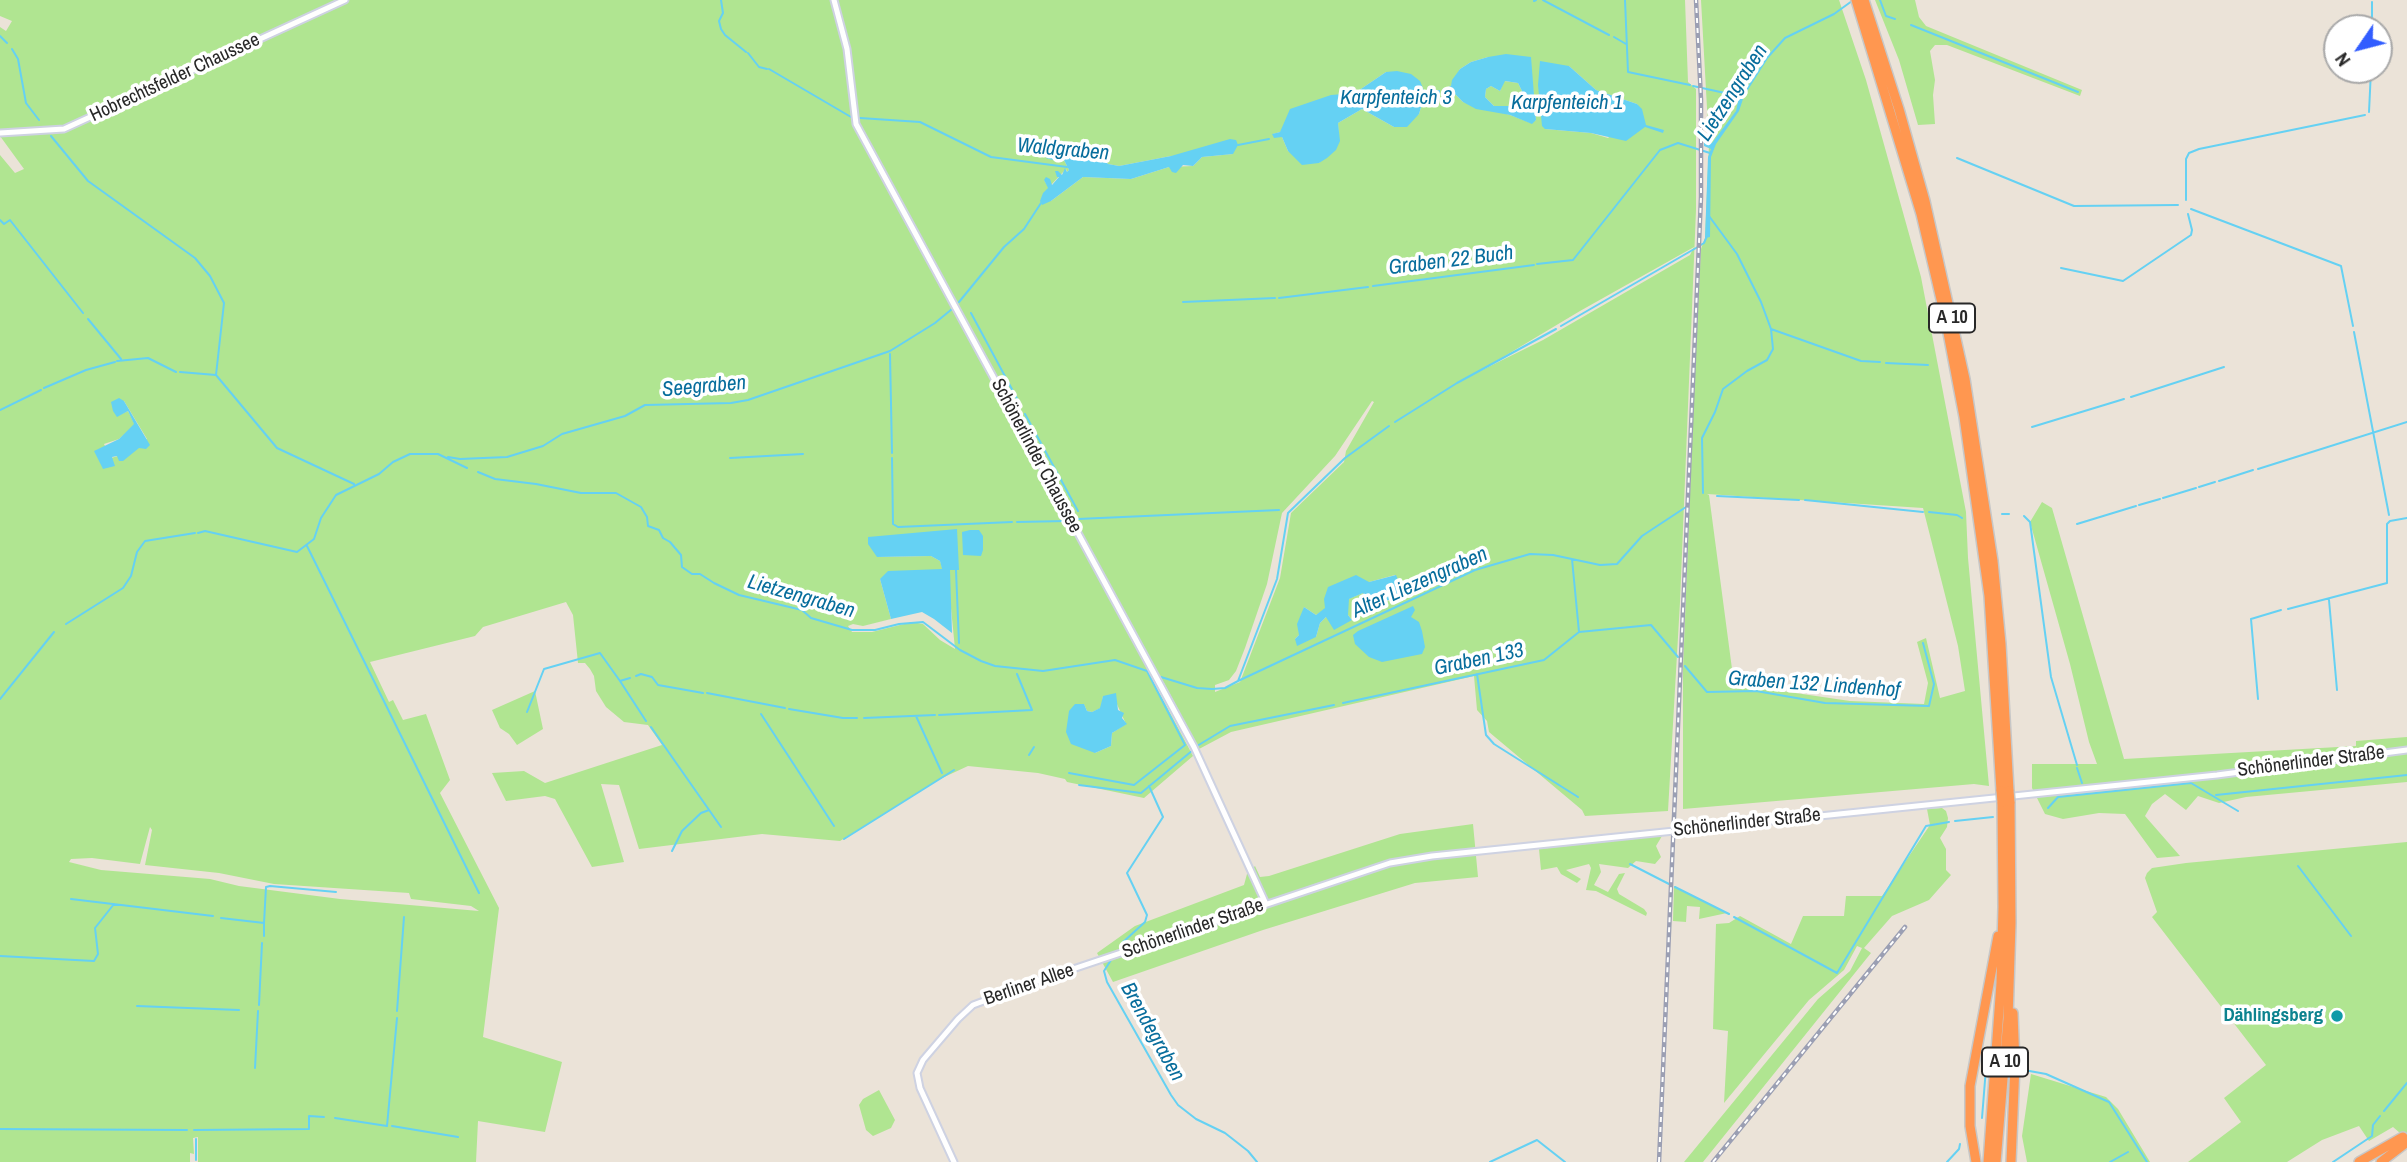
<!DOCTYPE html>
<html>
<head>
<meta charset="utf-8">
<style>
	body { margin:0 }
	#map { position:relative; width:2407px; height:1162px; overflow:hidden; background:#ebe3d8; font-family:"Archivo Narrow",sans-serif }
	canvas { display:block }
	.north { position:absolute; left:2323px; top:14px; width:70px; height:70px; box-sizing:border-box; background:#fff; border:2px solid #a9a9a9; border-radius:50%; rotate:235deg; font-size:19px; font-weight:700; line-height:28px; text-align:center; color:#282828 }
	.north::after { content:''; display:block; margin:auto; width:24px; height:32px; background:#325dff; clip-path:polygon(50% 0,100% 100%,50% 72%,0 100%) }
</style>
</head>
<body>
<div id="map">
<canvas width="2407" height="1162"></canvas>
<div class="north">N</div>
</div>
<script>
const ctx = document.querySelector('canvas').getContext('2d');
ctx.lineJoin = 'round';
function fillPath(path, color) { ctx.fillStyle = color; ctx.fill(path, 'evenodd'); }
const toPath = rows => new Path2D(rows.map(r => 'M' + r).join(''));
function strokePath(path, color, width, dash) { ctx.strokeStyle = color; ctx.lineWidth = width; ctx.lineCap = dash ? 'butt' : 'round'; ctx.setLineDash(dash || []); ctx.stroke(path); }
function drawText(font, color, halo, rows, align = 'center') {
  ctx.font = font + ' "Archivo Narrow",sans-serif'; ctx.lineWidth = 7; ctx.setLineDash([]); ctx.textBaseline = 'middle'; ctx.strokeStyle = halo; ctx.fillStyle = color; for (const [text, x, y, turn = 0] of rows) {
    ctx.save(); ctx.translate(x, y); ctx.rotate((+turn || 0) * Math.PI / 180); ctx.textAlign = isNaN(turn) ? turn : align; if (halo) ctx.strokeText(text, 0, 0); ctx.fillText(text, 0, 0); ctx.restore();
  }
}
fillPath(toPath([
	[0,0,1685,0,1688,82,1696,89,1696,210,1680,602,1668,811,1585,816,1582,810,1489,732,1487,721,1477,710,1474,676,1231,732,1199,749,1164,683,1150,675,1193,756,1144,798,1067,782,1065,779,1038,773,968,766,940,779,840,841,762,834,639,849,619,785,601,784,624,862,592,867,555,799,545,796,506,801,492,773,524,771,545,783,662,745,648,725,624,722,606,707,596,691,594,676,590,669,585,663,578,663,573,615,566,602,483,627,475,636,370,662,389,702,393,700,403,720,426,714,450,780,440,793,499,908,483,1037,562,1062,545,1132,478,1121,476,1162,198,1162,198,1137,193,1138,194,1154,190,1153,190,1162,0,1162,0,155,15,173,24,169,0,136,0,27,6,31,12,21,0,16],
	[1488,57,1530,57,1536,120,1531,123,1510,115,1463,102,1455,94,1443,89,1451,86,1460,69,1471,62],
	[1569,66,1596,90,1637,104,1639,108,1608,138,1591,133,1545,129],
	[1386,72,1425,93,1439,90,1440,96,1424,97,1419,114,1394,127,1362,109,1338,123,1339,141,1319,163,1288,151,1282,137,1273,134,1280,132,1355,93],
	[1070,149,1093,161,1097,160,1101,149,1104,160,1108,164,1119,166,1171,156,1233,154,1202,157,1193,166,1169,167,1131,179,1083,177,1051,201,1043,194,1049,188,1044,180,1051,185,1066,169,1067,172,1069,170,1063,158],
	[1694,247,1690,255,1543,340,1478,372,1580,311],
	[124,401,147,439,118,456,111,458,104,444,119,439,135,425,128,411,117,416],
	[1372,401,1374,402,1346,451,1344,462,1291,513,1280,578,1240,682,1215,692,1215,685,1229,680,1236,671,1245,648,1267,584,1282,513,1335,456],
	[956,530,958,570,950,570,950,598,955,649,940,640,923,624,912,622,872,632,852,632,848,626,853,624,863,626,891,619,880,579,943,570,940,561,931,556,877,557,938,532],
	[1395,575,1400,596,1373,607,1363,593,1348,599,1348,615,1352,620,1326,617,1320,623,1316,637,1295,639,1299,635,1304,607,1316,615,1369,582],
	[1103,696,1116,702,1126,724,1112,733,1111,746,1095,753,1084,704,1087,711,1092,712,1101,708],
	[150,827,152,830,145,865,219,873,274,884,409,893,411,899,471,906,479,911,340,899,239,886,210,879,101,870,69,862,71,859,92,858,140,864],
	[1701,0,1839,0,1866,80,1921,277,1966,512,1968,558,1989,786,1974,784,1683,809,1683,669,1695,370,1701,249,1705,238,1709,144],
	[1707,494,1923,508,1958,646,1965,691,1940,698,1926,638,1917,642,1928,683,1924,704,1850,701,1734,684,1709,495],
	[1875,0,1915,0,1919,17,1926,26,2082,90,2080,96,1947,45,1935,45,1930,51,1935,80,1933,95,1935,124,1918,125,1899,60],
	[1504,81,1518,83,1522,91,1520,94,1514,93,1511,106,1494,106,1485,97,1486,89,1491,86,1500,91],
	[2042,502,2052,508,2124,759,2356,746,2356,741,2407,737,2407,782,2246,797,2219,803,2198,796,2186,810,2165,794,2152,804,2145,816,2180,856,2157,858,2125,814,2099,813,2063,819,2045,814,2032,788,2032,764,2097,764,2089,742,2070,664,2030,522],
	[535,691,543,729,517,745,509,734,500,728,492,710],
	[1942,808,1946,811,1948,818,1947,827,1940,838,1946,849,1946,870,1951,875,1929,900,1892,916,1864,948,1871,953,1703,1162,1684,1162,1818,999,1850,971,1862,948,1857,946,1844,970,1809,1000,1724,1103,1728,1031,1713,1029,1716,924,1729,923,1740,916,1791,944,1803,916,1844,916,1846,896,1882,896,1930,825,1927,809],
	[1473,824,1478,877,1415,883,1263,930,1113,982,1097,953,1135,926,1244,885,1247,874,1255,866,1260,877,1269,876,1400,834],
	[1662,836,1656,846,1661,857,1655,864,1636,861,1628,868,1599,864,1601,872,1594,885,1608,892,1619,874,1625,873,1617,889,1619,894,1644,909,1647,913,1646,916,1596,891,1586,890,1591,868,1589,864,1566,870,1581,879,1577,883,1561,874,1557,867,1541,870,1539,849],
	[2407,842,2407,1139,2393,1127,2369,1141,2359,1126,2322,1140,2287,1162,2188,1162,2241,1122,2224,1098,2266,1065,2152,917,2157,912,2145,878,2147,873,2152,868,2186,863],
	[1674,886,1727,913,1699,919,1700,907,1687,906,1686,922,1673,921],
	[2031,1074,2106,1097,2118,1109,2150,1162,2027,1162,2022,1136],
	[879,1090,895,1120,891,1128,873,1136,866,1130,859,1105,863,1099]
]), '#b0e591');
fillPath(toPath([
	[1506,54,1531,57,1536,120,1532,124,1510,115,1476,109,1463,102,1455,94,1443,95,1443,89,1451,86,1452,80,1460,69,1471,62,1488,57],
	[1505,81,1518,83,1522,91,1520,94,1512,94,1511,106,1494,106,1485,97,1486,89,1491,86,1500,91],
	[1540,61,1569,66,1596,90,1637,104,1642,109,1646,125,1664,130,1663,133,1645,127,1626,141,1591,133,1545,129,1542,126,1538,85],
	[1397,71,1411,74,1420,81,1425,93,1440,90,1440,96,1424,97,1419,114,1407,127,1394,127,1362,109,1338,123,1340,141,1336,150,1327,158,1319,163,1302,165,1288,151,1282,137,1274,138,1272,134,1280,132,1290,109,1331,95,1355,93,1386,72],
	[1739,97,1743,99,1739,111,1716,144,1711,157,1710,237,1705,238,1708,157,1711,149,1704,146,1704,142,1712,143,1736,111],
	[1230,139,1236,140,1238,145,1233,154,1202,157,1193,166,1183,165,1176,173,1172,172,1169,167,1131,179,1083,177,1051,201,1042,205,1040,201,1043,193,1048,188,1044,180,1046,177,1050,179,1052,185,1059,177,1057,177,1055,171,1058,171,1062,175,1065,168,1067,172,1069,170,1063,158,1056,161,1046,158,1047,149,1053,145,1070,149,1093,161,1097,160,1097,150,1101,149,1104,160,1108,164,1119,166,1171,156],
	[119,398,124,401,150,445,146,449,139,448,123,461,119,461,117,456,112,457,115,466,103,469,94,451,119,439,134,424,128,411,117,417,113,411,111,402],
	[957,529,959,570,950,570,952,633,934,619,922,612,891,619,880,579,888,571,942,569,940,561,931,556,877,557,868,544,868,537],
	[970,530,979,530,983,536,983,550,981,556,963,555,962,532],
	[1356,575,1369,582,1396,575,1400,584,1400,595,1372,607,1363,593,1349,599,1348,615,1352,620,1334,630,1326,617,1320,623,1316,637,1297,646,1295,639,1299,635,1297,624,1304,607,1316,615,1325,608,1324,599,1328,587],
	[1413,606,1415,610,1411,617,1419,622,1422,631,1425,647,1422,654,1382,662,1369,657,1355,644,1353,635,1358,631],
	[1116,693,1118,710,1124,713,1122,718,1127,724,1112,733,1111,746,1095,753,1071,744,1066,732,1069,711,1075,704,1084,704,1087,711,1092,712,1100,708,1103,696]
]), '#65d1f3');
strokePath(toPath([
	[721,0,723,13,719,21,721,29,725,35,746,52],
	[1543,0,1609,35],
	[1625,0,1628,72,1690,85],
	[1880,0,1886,16,1895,19],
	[1534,1,1536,0],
	[1911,25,2078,92],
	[2372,28,2372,2],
	[0,36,7,43],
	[1614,37,1626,44],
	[12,49,18,59,26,103,39,120],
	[748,53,759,67,767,69],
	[769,69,851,117],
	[1693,86,1734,95],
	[1741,99,1767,58,1785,38,1834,14,1852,1],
	[2369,112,2371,70],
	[860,118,920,122,991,157,1067,167],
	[51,136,88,181,195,258,210,276,224,303,216,375],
	[1238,145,1269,139],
	[1957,158,2074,206,2178,205],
	[2186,200,2186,159,2189,153,2199,149,2365,115],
	[2191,209,2341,266,2353,326],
	[0,220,4,224,10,220,83,313],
	[1537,264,1573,260,1660,150,1678,143,1710,153],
	[2061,268,2123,281,2191,235,2192,230,2188,214],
	[1373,286,1534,265],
	[1279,298,1368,287],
	[959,302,1004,247,1024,229,1041,203],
	[1183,302,1275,298],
	[971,313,1021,406],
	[88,319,121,359],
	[1561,326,1696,248,1704,243,1707,236],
	[1771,329,1861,361,1880,362],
	[2354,332,2389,515],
	[890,354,892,453],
	[117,361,148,358,176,372],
	[1886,363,1928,365],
	[180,372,216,375,277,448,354,484],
	[44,388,86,370,115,362],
	[2131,397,2224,367],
	[0,410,41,390],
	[1025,414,1078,511],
	[1395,422,1457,383,1556,329],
	[2032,427,2124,399],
	[448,457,460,459,507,457,543,446,562,434,625,416,645,405,731,403,748,400,890,351,935,323,952,309],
	[730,458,803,454],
	[892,458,893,524,898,527,1012,522],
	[2258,469,2407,422],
	[478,472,495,479,536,484,581,493,616,493,641,507,647,517,648,526,659,530,663,538,670,542,681,555,682,567,692,574,700,574,714,583,739,595,802,610,811,618,852,630,875,630,899,624,923,622,960,650,981,661,995,666,1043,671,1115,660,1147,671,1185,745,1134,785,1069,773],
	[2219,481,2253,470],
	[2199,487,2215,482],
	[1703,493,1702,438,1715,412,1723,389,1747,371,1767,360,1773,349,1771,329,1761,302,1737,254,1709,216],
	[1717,496,1799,500],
	[2163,498,2196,488],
	[1805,500,1923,512],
	[2139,505,2160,499],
	[1929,512,1957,515,1962,518],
	[2002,514,2009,514],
	[2024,516,2030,522,2051,677,2077,765],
	[1078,519,1279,510],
	[1017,522,1066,521],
	[2077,524,2136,506],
	[198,533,205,531,297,552,314,539,321,518,336,495,379,474,393,462,410,454,438,454,467,468],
	[307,546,479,893],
	[956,570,959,643],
	[2329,600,2337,690],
	[2288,609,2387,583,2387,524,2390,521,2407,518],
	[66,624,123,588,131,576,137,552,145,541,195,533],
	[1579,632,1651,625,1678,657],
	[1685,666,1707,692,1756,691,1825,703,1929,706,1934,684,1923,643],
	[1477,674,1486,735,1494,744,1578,797],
	[636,676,641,674,652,677,658,685,703,693],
	[1161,677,1197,688,1212,689,1225,688,1238,681,1277,579,1288,513,1345,458,1389,426],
	[620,681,646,721],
	[1238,681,1475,570,1530,554,1553,555,1600,565,1617,564,1642,536,1686,507],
	[707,693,785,708],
	[0,699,54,632],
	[2258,699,2251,619,2281,610],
	[1343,703,1544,660,1579,632,1572,559],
	[789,709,843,718,857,718],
	[527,712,544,669,600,653,620,681,630,678],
	[761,714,834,826],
	[939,715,1032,710,1017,674],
	[916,716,942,773],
	[864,718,935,715],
	[651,727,721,827],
	[1197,746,1230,726,1334,705],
	[1029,755,1034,747],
	[2077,768,2082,783],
	[1079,785,1141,793,1193,750],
	[2216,795,2407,775],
	[2048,808,2058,797,2191,783,2238,811],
	[1955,821,1993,817],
	[844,839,954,770],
	[672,851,682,831,701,813,709,810],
	[1630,864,1669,884],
	[2298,866,2351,936],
	[1675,887,1729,914],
	[71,899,213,916],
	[1734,917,1837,973,1926,826,1949,822],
	[221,918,264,923,266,887,270,886,336,892],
	[264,936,264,923],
	[1122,943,1145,922,1147,915,1127,873,1163,817,1149,786],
	[0,956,94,961,98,954,95,928,114,904],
	[1111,960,1104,971,1107,982,1171,1095,1178,1105,1196,1119,1225,1133,1248,1151,1257,1162],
	[259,1005,262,943],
	[137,1006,239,1010],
	[397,1011,404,917],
	[255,1068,258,1011],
	[2024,1070,2046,1074,2109,1102,2147,1162],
	[2384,1111,2407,1083],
	[335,1118,387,1126],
	[1982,1118,1986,1068],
	[387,1126,397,1018],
	[392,1126,458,1137],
	[0,1129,187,1130],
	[194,1130,309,1129,309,1116,324,1117],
	[196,1139,196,1160],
	[1490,1162,1537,1140,1565,1162],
	[1947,1162,1959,1149,1960,1144],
	[2110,1162,2128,1152],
	[2333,1162,2372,1136,2373,1125,2380,1116]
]), '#65d1f3', 2);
const secondary = toPath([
	[834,0,847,49,856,124,1194,747,1266,904],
	[0,133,64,129,345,0],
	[954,1162,920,1088,917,1073,923,1060,958,1019,973,1005,1040,980,1390,863,1432,856,2217,775,2407,750]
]);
const highway = toPath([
	[1856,0,1921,214,1944,312,1964,417,1989,596,2001,791],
	[1864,0,1899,109,1925,201,1965,379,1993,561,2001,644,2009,791],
	[1976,1162,1970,1126,1970,1086,1998,936],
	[1988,1162,2001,983,2003,907,2002,802],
	[1996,1162,2008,1019,2011,923,2010,802],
	[2011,1162,2015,1064,2013,1013],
	[2359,1162,2403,1137],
	[2381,1162,2407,1142]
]);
strokePath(secondary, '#ced2e2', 9);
strokePath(highway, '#c7c7c7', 12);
strokePath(secondary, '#fff', 5);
strokePath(highway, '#ff9750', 9);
const rail = toPath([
	[1659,1162,1701,197,1701,99,1696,0],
	[1713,1162,1905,927]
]);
strokePath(rail, '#9b9fb3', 4.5);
strokePath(rail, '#fff', 2, [5]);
const highwayBridge = toPath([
	[2001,791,2002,802],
	[2009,791,2010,802]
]);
strokePath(highwayBridge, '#c7c7c7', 12, []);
strokePath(highwayBridge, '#ff9750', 9);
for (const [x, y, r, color] of [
	[2337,1016,7,"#0f9aa8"]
]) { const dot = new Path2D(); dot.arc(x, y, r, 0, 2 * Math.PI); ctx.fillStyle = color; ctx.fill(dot); strokePath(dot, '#fff', 2.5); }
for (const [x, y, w] of [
	[1952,318,46],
	[2005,1062,46]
]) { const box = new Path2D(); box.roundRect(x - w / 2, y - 14.5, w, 29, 5); ctx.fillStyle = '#fff'; ctx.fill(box); strokePath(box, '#282828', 2); }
drawText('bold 18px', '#282828', null, [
	["A 10",1952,318],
	["A 10",2005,1062]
]);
drawText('19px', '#282828', '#fff', [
	["Hobrechtsfelder Chaussee",175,78,-25],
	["Schönerlinder Chaussee",1036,456,62],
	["Schönerlinder Straße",2311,762,-7],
	["Schönerlinder Straße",1747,823,-6],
	["Schönerlinder Straße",1193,929,-19],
	["Berliner Allee",1029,985,-19]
]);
drawText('bold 19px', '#0d838f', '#fff', [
	["Dählingsberg",2323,1016]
], 'right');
drawText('italic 21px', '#076d9c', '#fff', [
	["Lietzengraben",1733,93,-57],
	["Karpfenteich 3",1396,98],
	["Karpfenteich 1",1567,103],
	["Waldgraben",1063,150,5],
	["Graben 22 Buch",1451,261,-7],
	["Seegraben",704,387,-5],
	["Alter Liezengraben",1420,583,-24],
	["Lietzengraben",801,597,16],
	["Graben 133",1479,660,-12],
	["Graben 132 Lindenhof",1814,685,4],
	["Brendegraben",1152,1032,61]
]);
</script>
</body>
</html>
